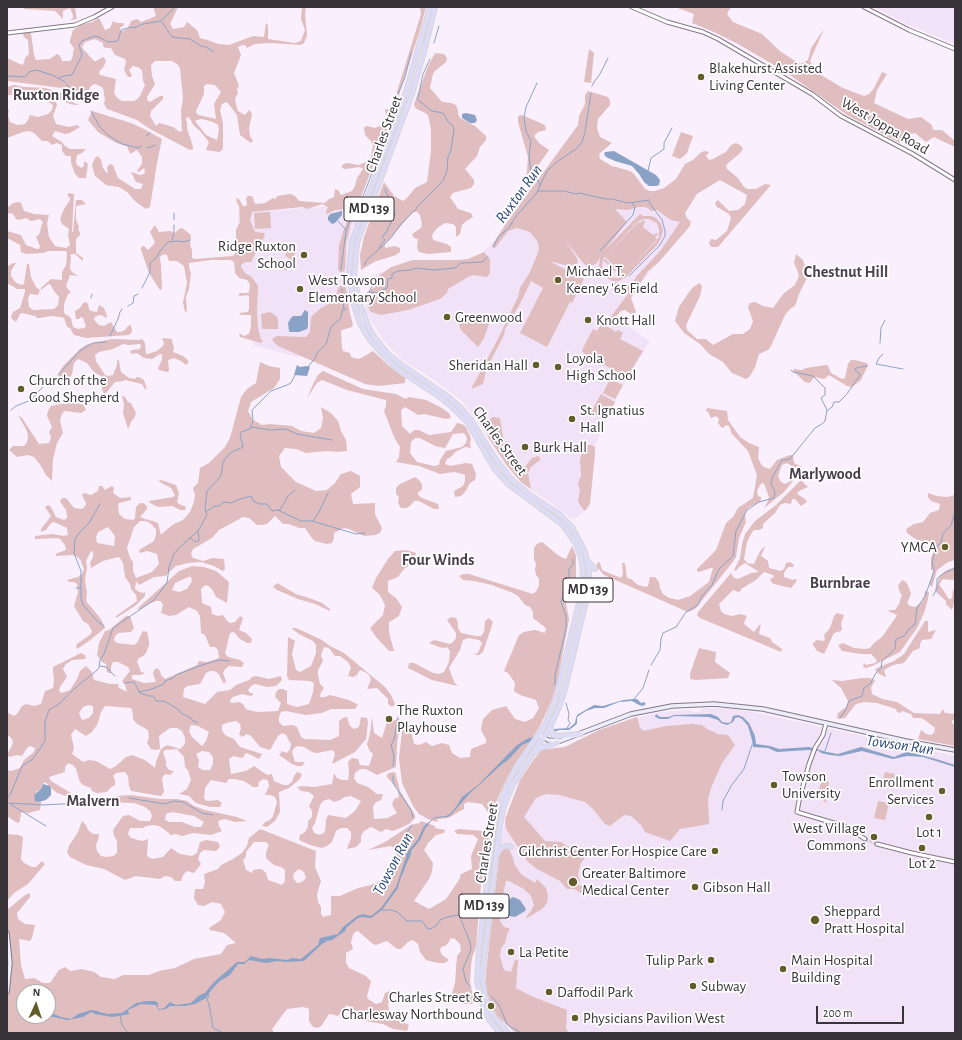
<!DOCTYPE html>
<html>
<head>
<meta charset="utf-8">
<style>
	body { margin:0 }
	#map { position:relative; width:962px; height:1040px; overflow:hidden; background:#faeffd; font-family:"Alegreya Sans",sans-serif }
	canvas { display:block }
	.frame { position:absolute; inset:0; border:8px solid #38343a; pointer-events:none }
	.north { position:absolute; left:16px; top:984px; width:40px; height:40px; box-sizing:border-box; background:#fff; border:1px solid #afaeb0; border-radius:50%; rotate:3deg; font-size:11px; font-weight:700; line-height:16px; text-align:center; color:#38343a }
	.north::after { content:''; display:block; margin:auto; width:14px; height:18px; background:#625c29; clip-path:polygon(50% 0,100% 100%,50% 72%,0 100%) }
	.scale { position:absolute; left:816px; top:1006px; width:88px; height:18px; box-sizing:border-box; border:2px solid #38343a; border-top:0; padding-left:5px; font-size:12px; line-height:14px; white-space:nowrap; color:#38343a; -webkit-text-stroke:3px #fff; paint-order:stroke }
</style>
</head>
<body>
<div id="map">
<canvas width="962" height="1040"></canvas>
<div class="frame"></div>
<div class="north">N</div>
<div class="scale">200 m</div>
</div>
<script>
const ctx = document.querySelector('canvas').getContext('2d');
ctx.lineJoin = 'round';
function fillPath(path, color) { ctx.fillStyle = color; ctx.fill(path, 'evenodd'); }
const toPath = rows => new Path2D(rows.map(r => 'M' + r).join(''));
function strokePath(path, color, width, dash) { ctx.strokeStyle = color; ctx.lineWidth = width; ctx.lineCap = dash ? 'butt' : 'round'; ctx.setLineDash(dash || []); ctx.stroke(path); }
function drawText(font, color, halo, rows, align = 'center') {
  ctx.font = font + ' "Alegreya Sans",sans-serif'; ctx.lineWidth = 3.5; ctx.setLineDash([]); ctx.textBaseline = 'middle'; ctx.strokeStyle = halo; ctx.fillStyle = color; for (const [text, x, y, turn = 0] of rows) {
    ctx.save(); ctx.translate(x, y); ctx.rotate((+turn || 0) * Math.PI / 180); ctx.textAlign = isNaN(turn) ? turn : align; if (halo) ctx.strokeText(text, 0, 0); ctx.fillText(text, 0, 0); ctx.restore();
  }
}
fillPath(toPath([
	[875,7,955,7,955,44,902,22],
	[532,185,540,191,650,199,673,219,693,221,613,316,650,341,619,393,596,443,590,507,573,520,548,501,525,486,507,468,482,428,463,402,434,380,401,359,382,339,365,309,375,274,414,263,457,265,479,255,491,245,507,223],
	[362,204,350,235,348,246,346,279,349,300,342,313,306,352,298,357,253,345,252,278,240,277,238,213],
	[703,708,732,709,752,712,955,756,955,1033,515,1033,497,1016,491,1004,486,990,486,973,490,933,503,829,520,780,527,769,539,752,545,749,567,746,578,740,637,718,660,712,689,710,693,712,699,712]
]), '#f1e2f7');
fillPath(toPath([
	[24,7,78,7,75,8,77,19,70,20,73,18,73,15,70,8,63,11,63,19,55,11,24,9],
	[153,7,178,7,170,24,173,29,184,27,187,22,197,30,200,38,203,39,208,40,218,44,229,45,253,36,264,37,266,23,268,25,268,39,295,43,301,41,305,30,301,19,302,7,306,7,305,13,307,36,304,43,301,45,271,43,255,44,247,48,245,45,243,45,238,47,241,55,234,73,239,86,237,89,238,94,236,96,235,101,238,111,245,115,249,110,251,112,252,114,249,128,250,136,253,141,251,143,240,135,237,115,227,102,222,104,220,110,223,123,223,148,222,150,219,152,206,150,209,142,200,131,194,126,189,117,186,118,187,123,187,128,193,147,193,149,190,150,150,129,137,120,107,109,104,104,105,99,103,88,98,85,94,84,90,87,88,92,87,103,85,104,62,88,7,81,7,58,22,65,24,63,25,58,29,54,28,40,24,37,23,34,26,32,31,33,34,55,36,60,50,59,57,54,60,56,62,61,70,61,72,59,74,48,70,43,70,40,73,30,81,25,92,22,99,18,105,30,110,28,113,21,117,23,123,23,124,25,120,28,120,31,123,31,128,28,131,21,137,19,141,22,154,17,156,15],
	[95,39,103,43,103,46,105,48,111,48,115,55,125,59,126,62,124,70,128,77,131,77,132,75,129,70,133,66,138,67,142,70,143,81,145,85,140,96,136,100,134,101,122,101,117,98,114,93,116,79,100,75,99,72,104,66,106,61,105,59,103,57,96,61,94,61,83,49,82,47,85,42],
	[155,61,172,61,177,64,180,68,183,98,181,111,182,131,180,132,173,127,163,124,159,123,156,126,150,116,151,111,163,99,163,96,160,96,150,102,147,100,147,97,155,84,152,76,151,65],
	[207,84,215,85,221,92,214,104,216,119,199,115,197,114,196,111,204,94,204,86],
	[202,119,213,122,218,125,219,130,217,140,206,135,195,121,197,120],
	[420,7,426,7,420,30,398,98,395,98,421,14],
	[675,7,732,7,729,10,727,14,733,22,762,34,781,52,800,64,807,61,809,57,811,48,824,29,810,61,816,72,843,88,864,96,869,94,874,88,882,72,887,74,877,90,874,103,908,119,921,117,932,125,933,130,942,130,955,141,955,147,934,137,926,142,915,133,911,134,900,143,847,115,784,71,738,44,714,32,692,23,694,14],
	[589,49,594,53,591,83,584,82],
	[435,53,444,54,447,58,446,62,435,71,433,74,430,88,442,102,451,103,456,105,458,110,458,114,460,118,475,126,486,136,486,140,480,147,477,156,465,169,474,180,474,184,471,188,453,193,450,197,458,209,471,213,473,217,465,222,462,225,460,234,456,237,456,227,453,224,445,223,437,228,432,235,433,240,447,244,451,247,451,252,428,254,419,252,417,248,418,239,414,238,412,234,421,228,422,224,420,215,417,212,413,212,385,244,385,248,395,246,400,248,400,252,396,255,374,262,361,270,360,255,364,237,384,182,394,196,403,201,407,198,415,188,427,182,431,151,431,131,429,118,427,114,415,108,414,104,428,66],
	[14,85,25,87,45,88,61,93,74,103,79,105,76,105,70,104,55,98,57,105,53,116,56,124,69,127,77,125,80,127,70,133,65,134,55,131,52,136,62,142,65,146,70,149,86,149,82,153,77,155,76,162,77,165,81,168,84,166,84,161,88,164,86,178,79,178,75,174,71,163,71,156,66,156,62,151,62,145,57,143,52,145,48,141,42,141,34,133,29,131,23,132,7,138,7,109,9,110,8,115,10,122,17,125,25,124,28,120,30,115,38,117,48,114,52,110,53,105,41,96,31,94,8,95,7,93,7,87],
	[588,91,608,97,610,101,610,105,598,119,597,128,600,137,612,143,599,154,600,159,612,166,630,171,634,174,645,189,650,191,655,191,664,188,676,179,685,164,693,160,700,153,704,151,709,152,706,156,709,160,713,159,726,152,731,145,736,143,740,145,743,149,740,153,726,165,727,169,738,178,743,186,747,189,756,189,765,184,771,185,718,247,711,247,709,243,711,239,716,240,727,231,731,218,729,214,717,207,715,203,718,200,729,211,738,210,745,204,747,195,720,180,697,194,685,213,687,218,690,221,690,226,659,262,648,271,631,298,636,312,632,315,625,310,621,311,608,325,606,323,628,294,628,291,614,285,614,282,631,286,636,277,661,250,680,222,671,220,657,210,651,211,648,208,644,207,639,207,627,210,615,209,627,222,605,250,640,214,643,216,651,216,656,218,661,224,663,231,661,238,658,244,626,277,619,281,612,281,603,275,599,266,600,258,596,264,590,266,585,265,564,239,577,258,578,263,574,265,565,265,549,261,584,279,572,303,570,302,547,347,520,333,543,288,531,281,520,304,505,329,504,335,489,364,485,375,483,384,471,389,498,339,518,297,520,288,530,272,539,250,538,242,530,232,517,228,508,231,495,248,492,246,505,225,578,125,579,116,585,104,585,95],
	[643,219,649,219,657,223,659,230,659,237,655,242,622,276,605,259,603,260,603,259,636,223],
	[603,260,617,273,616,274,603,262,616,274,617,278,610,277,605,273,602,266],
	[387,109,392,112,394,116,384,137,351,223,346,244,345,270,343,272,340,272,338,270,339,245,344,229,352,211,353,208,351,206,346,209,335,210,327,214,326,212,328,207,322,204,307,209,302,207,252,212,250,220,254,230,256,232,264,233,265,235,251,262,245,262,241,265,241,267,246,274,251,276,258,286,257,311,258,328,261,339,263,341,261,343,240,337,239,333,244,336,249,334,251,326,251,315,241,315,239,313,247,312,249,310,249,296,246,295,241,296,238,295,240,293,249,293,250,284,247,280,239,278,235,273,234,262,231,260,211,260,189,263,189,268,191,273,189,289,186,297,187,311,185,312,183,302,187,283,184,266,177,261,169,261,167,255,165,254,162,255,160,257,160,259,161,265,162,289,160,290,149,273,141,250,141,247,144,246,148,250,154,244,155,242,150,232,155,225,159,232,170,231,175,233,179,229,182,228,191,235,190,245,192,250,192,258,194,259,233,256,236,252,236,230,240,222,239,206,237,203,236,198,239,199,243,206,246,206,247,204,246,198,248,196,251,196,253,197,254,202,256,204,265,203,273,198,276,199,277,196,291,194,296,197,299,201,325,203,329,199,334,197,335,189,338,190,341,195,352,191,355,186,357,178,363,169,360,167,345,169,342,168,342,165,347,163,358,165,370,161,373,146,371,141,365,135,364,127,367,126,375,128,382,125,387,118,385,110],
	[92,111,131,123,144,129,162,139,157,163,150,207,146,209,136,202,127,192,119,187,106,185,95,176,92,165,95,158,98,156,101,160,103,168,106,172,108,173,107,167,110,164,113,165,118,178,135,189,141,189,143,184,136,182,131,172,140,175,144,174,145,171,144,168,139,172,137,171,142,164,142,157,137,150,130,154,127,146,116,143,98,132,88,120],
	[522,115,545,125,546,130,538,132,534,136,539,143,549,150,526,183,528,157,518,122,518,116],
	[681,132,693,136,687,153,680,159,672,156],
	[68,193,74,194,72,232,73,232,76,200,82,200,86,204,76,206,76,219,79,227,78,230,80,232,80,235,76,239,76,253,83,258,83,261,75,254,72,254,70,255,71,258,70,269,73,273,78,276,70,275,69,278,66,286,71,293,68,294,64,304,64,313,71,318,73,327,78,329,84,328,86,326,83,318,81,317,79,319,76,319,75,311,80,308,83,303,86,302,88,304,89,309,91,311,97,312,99,305,104,308,107,316,106,318,101,315,96,316,94,318,95,321,99,325,104,326,111,322,117,332,120,332,125,330,128,326,131,325,132,332,129,335,86,338,74,335,70,328,67,327,64,318,61,317,51,316,40,318,37,318,35,316,22,313,20,314,16,322,12,319,11,317,13,312,20,308,25,292,25,289,17,289,7,283,7,267,8,266,13,263,16,263,11,271,11,276,16,283,22,285,24,284,27,264,29,264,31,277,36,287,40,290,38,295,30,294,28,298,29,307,33,310,54,309,58,305,59,297,54,291,50,284,47,285,41,290,41,288,51,279,62,280,62,272,66,265,67,254,66,251,48,251,43,253,26,254,21,252,20,245,7,238,7,231,21,235,26,245,37,249,39,249,40,246,36,237,40,233,41,227,43,222,40,219,31,221,26,218,18,220,16,219,13,214,10,213,7,214,7,208,13,203,19,202,21,203,24,211,34,214,49,215,47,223,49,237,55,246,66,248,70,245,68,235,69,229,62,224,60,219,64,209,70,200,70,198,68,196],
	[270,212,271,228,255,229,254,213],
	[643,220,645,221,643,227,653,235,657,233,658,234,655,238,657,239,623,275,605,257,638,222,640,223],
	[289,246,297,250,286,271,283,269,289,258,285,256,286,253,284,252,286,247,288,248],
	[484,252,490,259,490,273,487,277,473,275,468,277,448,289,447,293,440,299,408,310,381,315,371,312,364,300,367,292,375,287,377,278,380,275,391,267,413,260,459,260,468,259],
	[796,254,803,260,807,273,807,278,799,294,795,306,791,308,785,315,771,346,768,350,759,354,755,367,750,376,746,379,732,373,723,362,709,354,700,344,684,333,675,321,679,307,687,295,693,287,700,283,702,287,700,296,688,321,686,325,687,330,697,339,706,339,713,345,733,334,743,334,750,329,753,321,748,307,750,303,755,302,763,306,773,308,784,293,795,285,799,276,798,272,794,263],
	[340,286,343,286,346,288,350,314,353,324,352,327,342,330,341,331,342,348,343,351,350,353,351,357,358,359,361,358,373,351,389,366,405,378,405,383,379,386,365,384,278,346,273,341,272,339,277,336,306,337,310,332,311,317,321,308,334,301,338,288],
	[270,312,276,316,278,320,278,329,262,329,261,314],
	[489,316,490,321,484,338,478,347,461,330,459,325,465,319,470,318],
	[602,323,616,332,618,330,623,333,620,339,643,351,628,375,625,376,584,354,582,350,593,329,597,331],
	[162,338,172,339,172,342,174,347,173,352,183,356,188,360,188,363,186,365,181,361,174,358,168,360,169,371,167,372,159,370,158,368,162,360,162,354,160,354,152,359,144,358,137,353,132,354,130,352,132,350,140,349,141,346,140,344,129,345,123,344,113,349,99,352,95,355,96,361,105,375,108,376,113,375,117,365,117,359,119,361,121,372,129,378,135,379,137,377,139,377,144,380,147,390,145,389,142,384,125,380,123,381,115,382,105,394,103,392,101,384,103,378,101,376,94,372,87,363,78,359,74,363,72,374,69,379,63,385,59,381,59,373,63,366,81,348,88,344,112,339,139,340,142,339,145,343,146,354,148,354,157,351,163,346,164,343],
	[851,360,855,360,867,363,868,365,861,380,852,387,847,386,829,375,824,379,814,377,810,383,805,382,793,371,794,369,802,370,806,368,826,365,828,366,831,373,842,379,845,378,848,364],
	[260,362,269,366,280,368,280,379,274,388,251,402,248,411,253,420,262,425,270,424,292,426,301,431,314,433,321,428,323,418,321,407,331,413,338,421,341,431,346,440,347,451,337,452,327,451,306,453,296,449,285,448,279,456,281,467,296,482,316,491,327,490,335,483,341,474,351,471,360,476,360,487,351,494,353,504,375,503,375,514,382,528,380,533,375,535,364,536,349,529,344,528,334,533,334,538,332,543,327,544,315,541,311,537,305,528,299,528,289,524,283,524,275,516,267,524,262,525,257,525,249,518,243,517,219,530,212,538,193,549,191,554,193,558,203,561,213,558,224,559,225,569,223,571,214,566,201,562,188,563,176,566,165,576,154,577,139,585,136,581,135,589,139,592,144,593,145,591,145,596,135,606,116,618,116,616,137,601,136,595,131,589,130,584,125,577,123,563,120,558,118,557,103,561,91,568,90,563,93,557,93,552,91,551,86,561,87,568,85,579,87,593,86,601,101,619,105,628,89,641,77,649,76,646,77,644,91,634,92,631,88,624,83,621,74,606,78,592,77,584,74,582,69,582,67,580,78,577,82,574,84,569,81,561,78,557,72,555,57,556,55,554,66,550,65,545,60,539,57,538,35,539,35,536,52,534,63,536,68,535,67,528,54,522,51,523,46,530,41,532,41,529,51,516,45,507,48,505,51,507,56,517,64,520,67,518,67,516,66,510,61,503,60,501,62,498,65,498,67,499,74,508,82,509,86,505,86,503,82,495,84,493,91,495,98,491,99,486,102,486,105,490,112,486,114,488,113,493,120,498,131,497,131,500,119,503,118,506,119,514,125,519,134,520,135,518,136,507,140,503,143,503,147,506,147,509,140,517,145,519,153,521,158,523,161,535,165,531,174,524,183,520,190,512,194,502,195,495,193,488,198,483,200,468,209,463,225,447,230,438,241,397,247,389,256,383],
	[140,521,145,521,150,523,156,529,156,534,154,541,139,550,140,553,147,551,157,554,159,564,152,572,136,578,133,571,133,562,130,558,127,548,134,527],
	[108,527,115,536,114,546,97,543,96,537,98,532],
	[323,371,363,389,396,394,406,399,409,397,426,400,440,407,449,413,451,418,446,419,424,414,418,415,405,407,401,410,402,426,410,434,414,430,419,430,429,435,451,432,457,423,462,424,466,427,471,438,470,443,471,448,465,447,455,452,452,456,447,459,445,464,450,466,466,463,472,464,476,474,475,480,470,483,465,492,461,496,455,497,454,491,463,486,465,481,465,475,459,473,454,472,440,474,419,466,396,462,399,457,400,447,394,437,384,411,386,406,386,400,347,390,322,380,317,383,307,398,314,382,318,375],
	[464,433,467,438,466,443,462,447,446,451,440,460,439,465,434,466,417,462,410,453,411,442,415,438,420,438,435,446,445,448,453,434],
	[610,379,623,385,615,399,603,393],
	[601,394,615,402,606,420,591,412],
	[122,396,125,397,128,402,131,403,136,413,134,419,132,420,128,429,123,413,124,404],
	[73,402,84,405,86,410,81,413,64,411,61,416,60,421,63,433,57,443,53,459,52,481,46,475,41,466,34,457,28,455,17,457,9,450,13,446,24,446,27,442,28,437,27,431,18,415,22,418,39,444,49,443,51,437,49,432,52,427,47,416,48,411,51,406],
	[707,408,727,411,728,420,740,437,749,443,759,447,758,458,761,464,764,467,770,469,777,460,790,455,793,455,794,463,800,466,802,466,802,468,801,470,797,469,787,463,782,465,778,476,781,482,785,484,789,482,792,478,793,481,784,492,764,508,768,501,769,497,764,484,762,483,760,485,757,491,758,496,761,497,761,500,760,502,749,507,746,511,745,515,746,522,739,538,736,557,732,563,695,609,688,612,604,575,596,566,598,562,600,563,602,570,604,571,621,578,623,574,622,563,625,563,627,578,631,579,638,585,646,587,648,586,650,577,655,577,659,582,660,588,663,594,669,598,678,600,690,596,709,582,713,568,711,568,699,572,697,571,697,569,716,550,726,523,733,517,738,508,753,498,757,475,748,451,732,434,729,426,726,425,723,428,721,427,718,423,719,419,716,416,711,418,708,412,706,411],
	[493,417,499,418,500,419,504,442,514,450,512,458,517,464,520,466,525,467,532,458,538,456,540,458,540,460,531,467,528,473,531,489,521,482,506,464,488,437,486,426,491,418],
	[586,445,591,445,595,447,595,453,590,503,585,511,580,505,578,501,580,490,578,483,581,476,580,460,582,451],
	[415,477,419,480,422,484,422,490,418,492,418,495,422,498,438,504,439,509,434,509,419,501,414,501,411,505,407,508,401,508,398,503,399,497,396,494,396,488,400,484],
	[161,480,176,485,179,493,177,502,179,504,186,507,185,510,180,510,172,506,158,507,150,503,149,501,173,497,175,495,171,488,158,481],
	[801,480,808,487,799,491,797,494,805,499,807,502,801,506,795,499,792,499,791,504,785,503,780,505,775,513,763,524,763,528,759,530,754,530,751,534,747,542,744,559,747,563,754,564,760,551,763,548,765,547,761,556,768,561,769,568,780,571,784,569,786,563,790,562,794,565,793,567,788,567,784,573,784,577,793,580,795,579,797,580,796,582,791,588,774,584,772,583,770,579,774,577,773,575,764,572,756,580,741,589,741,591,738,592,733,590,719,604,721,611,724,614,732,616,741,614,747,616,745,620,744,624,754,632,761,623,759,634,770,638,772,642,782,649,781,652,700,618,697,615,698,612,731,573,734,578,738,579,751,573,759,572,745,563,739,567,736,571,734,570,740,558,742,544,745,534,755,521,776,505],
	[928,493,937,496,947,497,955,495,955,560,948,562,937,570,932,587,929,585,934,570,931,570,931,558,935,548,934,545,931,542,918,540,914,538,907,533,906,529,914,524,923,522,930,513,939,510,940,504,931,501,928,497],
	[542,542,559,556,566,559,572,546,576,555,576,593,573,600,567,601,566,604,569,619,558,679,552,700,540,726,508,776,497,800,493,814,490,815,482,804,468,802,464,804,464,809,448,818,438,819,437,822,428,819,419,814,413,806,402,783,399,758,403,723,406,723,407,728,411,731,414,744,419,745,426,742,432,746,442,743,449,745,452,753,460,758,470,757,471,749,486,743,486,739,481,730,483,719,492,710,506,706,515,719,525,722,533,718,539,708,536,700,520,695,514,691,515,683,508,673,504,671,519,635,524,632,529,631,535,630,545,633,546,628,533,618,533,612,530,607,525,605,518,596,513,593,492,585,474,581,463,580,459,576,464,574,469,574,533,594,537,590,539,585,539,579,536,575,535,570,536,564,534,559,534,548,537,544],
	[406,550,416,553,413,563,404,569,398,577,388,581,388,592,396,598,402,607,399,616,389,622,389,632,394,651,389,651,376,637,370,628,383,615,385,605,380,595,372,588,376,578,388,559,395,551],
	[192,566,204,567,216,571,229,582,227,603,216,597,212,589,207,585,204,586,201,589,202,603,211,607,212,614,218,616,223,615,227,621,230,623,235,622,240,616,243,618,239,630,246,633,252,639,251,643,247,643,240,639,234,632,230,633,225,653,228,657,240,660,244,663,242,667,229,666,225,669,223,673,226,681,224,684,218,673,214,671,210,671,206,673,200,684,187,686,184,689,183,697,205,704,217,692,230,690,236,685,249,680,252,677,256,676,269,679,281,676,282,680,276,686,267,687,255,684,251,686,248,690,250,693,254,694,251,696,242,694,233,697,230,700,231,703,239,702,243,704,245,708,248,710,257,712,278,711,281,703,275,697,276,692,279,689,283,689,287,691,287,704,297,707,309,704,313,692,314,683,310,681,289,680,287,676,288,637,295,641,292,654,296,670,300,672,311,666,316,653,316,645,313,641,299,634,291,628,296,628,322,640,330,646,344,653,385,687,391,695,395,704,392,707,388,704,388,699,377,688,367,689,371,680,369,675,365,672,360,670,357,675,353,677,348,676,351,667,348,662,340,656,335,656,329,648,324,647,322,652,321,656,323,661,318,670,318,675,320,684,324,688,321,692,320,697,325,697,330,695,349,700,358,705,355,709,331,709,322,713,306,715,286,711,281,712,279,717,279,722,283,726,293,725,297,727,301,737,305,739,330,740,339,736,339,721,343,718,347,717,350,726,354,729,359,727,361,717,367,718,368,722,366,739,355,752,332,764,335,754,333,750,317,753,312,752,304,747,298,746,294,748,292,752,295,762,305,762,302,766,297,766,292,764,279,755,282,751,287,753,290,749,291,744,286,735,282,733,278,736,270,750,260,747,251,736,247,734,242,737,239,734,241,729,240,724,236,721,226,723,222,725,222,730,225,735,234,739,240,747,262,754,259,759,247,753,245,754,243,758,233,756,229,759,231,774,246,771,254,766,267,775,272,774,274,781,283,785,288,785,292,782,294,776,297,772,302,774,300,779,289,788,279,792,280,812,275,821,267,827,262,826,265,822,270,820,273,816,277,802,275,797,270,795,265,795,269,786,268,780,263,779,259,782,258,787,253,787,244,781,234,779,229,779,226,783,211,780,205,788,204,798,207,801,218,800,222,803,220,807,210,807,196,803,189,796,179,794,187,789,191,780,188,770,185,767,184,757,177,749,165,750,163,752,166,761,166,766,169,770,174,771,170,775,165,774,162,778,164,792,161,796,131,791,129,786,128,776,125,772,116,773,113,776,115,780,115,785,110,788,107,792,97,793,92,791,91,788,83,785,80,782,76,769,73,765,68,763,65,767,65,772,49,777,51,781,81,799,76,799,57,793,45,782,42,785,41,789,36,792,38,802,41,801,41,803,40,810,28,813,22,812,21,813,20,821,18,823,14,821,7,816,7,770,11,771,20,768,24,760,34,752,35,748,30,746,27,748,22,756,17,755,10,757,7,755,13,743,12,739,9,736,7,735,7,712,10,714,14,716,17,714,22,706,26,704,34,706,41,704,45,691,53,688,54,680,53,671,53,667,81,653,85,655,86,659,72,660,65,665,63,669,67,677,60,687,59,691,62,693,70,690,77,679,80,671,86,666,92,672,94,680,110,684,118,684,119,688,127,692,125,684,122,681,130,671,128,667,118,662,113,662,111,666,111,674,107,672,106,664,102,662,97,655,99,643,105,631,109,630,126,616,130,616,134,628,131,632,118,633,115,636,114,640,117,643,134,645,137,643,143,631,147,632,149,641,149,645,146,653,143,656,139,658,137,661,141,672,145,673,141,675,132,675,132,679,144,683,156,682,153,674,154,670,157,668,160,671,161,675,165,679,197,665,199,661,207,662,219,658,218,650,215,647,210,647,205,635,201,633,200,616,197,611,189,607,176,615,169,616,161,613,163,605,161,601,156,601,148,604,141,609,137,609,179,571],
	[188,577,191,577,192,581,187,589,179,592,172,590,175,583],
	[88,705,93,706,93,713,89,718,82,720,79,713,83,707],
	[105,706,131,708,133,714,133,719,137,724,148,730,149,737,147,743,151,749,156,750,160,749,159,736,170,728,177,728,182,731,185,738,185,744,180,749,167,745,161,749,156,762,155,768,145,760,132,755,126,757,116,766,110,769,96,761,89,760,83,762,72,754,74,748,71,735,75,729,86,736,92,732,97,725,101,712],
	[191,725,198,726,209,732,206,741,202,746,192,737,189,731],
	[202,751,209,752,213,757,213,764,210,770,203,770,198,767,199,760,196,754],
	[955,567,955,579,952,580,943,579,939,584,949,599,951,599,952,597,953,590,955,591,955,599,952,610,948,606,946,605,946,601,935,591,935,589,940,576,945,571],
	[902,580,906,582,909,588,911,594,907,603,910,606,915,607,922,602,924,598,925,591,929,592,928,599,924,613,917,628,900,652,872,666,866,668,863,667,864,663,866,665,875,663,877,661,874,657,871,654,861,654,842,651,838,645,843,643,854,648,865,649,870,648,874,643,882,637,896,617,897,615,888,611,890,610,895,610,899,604,902,594,900,593,898,586],
	[277,583,296,594,312,599,322,603,330,609,330,611,315,604,298,599,277,590,273,587],
	[837,613,844,615,841,624,842,629,841,631,834,633,824,654,817,651,813,645,813,643,817,640,824,641,825,640,824,635,830,628,834,616],
	[451,617,456,618,458,623,458,628,461,633,476,636,481,636,484,632,485,621,489,618,493,622,483,652,479,655,473,654,478,653,482,643,479,640,468,638,463,640,460,650,449,668,454,682,458,686,432,680,408,668,409,663,414,663,433,673,439,674,444,672,449,662,450,651,447,647,444,648,439,647,429,643,434,640,450,644,453,642,456,638,456,633,447,620],
	[925,621,928,621,928,632,936,630,931,639,922,640,920,644,920,648,913,651,904,663,893,665,884,670,886,677,879,674,875,670,877,668,894,661,904,654],
	[699,648,716,652,715,662,730,673,728,678,696,680,690,679,690,674],
	[862,678,869,678,875,680,871,688,872,694,882,699,897,702,914,713,940,714,943,709,945,713,955,714,955,719,952,721,952,723,955,725,955,746,918,739,921,730,926,734,931,735,934,733,935,728,925,720,921,718,913,718,911,714,902,711,900,713,897,712,896,709,877,703,865,702,856,704,845,718,838,719,837,717,838,713,846,707,848,701,841,688,832,680,842,681],
	[372,717,374,733,382,738,387,722,399,719,400,720,397,745,396,767,377,775,366,769,360,769,355,773,354,778,357,783,368,787,377,794,383,794,381,800,376,802,373,807,374,819,388,818,397,813,392,805,394,799,399,797,397,788,386,776,389,773,395,772,400,791,415,815,415,818,409,824,393,831,386,829,381,832,371,827,364,831,361,836,361,842,356,847,347,849,351,838,351,832,347,828,341,828,336,831,332,842,327,846,322,848,310,845,299,840,300,835,305,832,308,827,308,821,312,817,312,811,309,806,314,796,309,792,301,791,297,787,303,786,314,787,332,784,334,773,337,778,342,780,348,780,349,774,348,762,352,758,358,759,360,765,369,766,373,754,369,750,367,744,370,734],
	[351,796,361,801,355,811,346,818,328,815,326,820,325,832,320,835,314,833,312,828,315,823,320,805,323,801,329,799,334,802,340,800,345,797],
	[637,717,640,728,644,731,666,726,691,724,702,725,707,729,718,734,728,735,735,745,722,763,711,788,708,799,709,824,680,829,670,841,645,832,641,825,631,816,624,815,610,826,605,824,593,809,585,802,559,795,546,794,536,798,524,817,545,841,561,842,574,850,590,851,581,863,578,874,580,882,576,884,590,889,592,893,584,895,574,889,567,889,560,881,537,869,528,862,506,829,505,820,508,811,520,780,534,759,542,750,565,747,599,730],
	[885,772,895,774,892,786,882,783],
	[823,780,829,782,826,803,819,797,818,792,821,783],
	[131,795,160,799,177,799,187,801,194,806,205,810,237,817,247,821,235,822,224,819,218,821,219,826,222,831,211,835,193,833,182,836,176,834,170,835,169,833,159,826,153,825,147,826,142,828,130,828,128,834,131,838,142,841,148,839,147,856,152,859,163,857,171,848,180,854,192,856,197,853,200,842,206,840,218,842,220,847,216,851,204,850,200,853,198,859,201,864,194,873,187,871,183,875,181,881,175,881,171,877,165,876,160,879,136,876,125,880,104,869,86,865,70,857,67,852,69,846,78,832,82,821,86,825,88,830,93,834,99,834,98,840,96,845,97,851,101,856,106,857,113,856,117,853,117,841,114,836,113,830,123,816,129,815,140,821,150,821,152,816,150,811,145,807,134,803,102,802,98,799,105,797],
	[172,812,194,816,204,822,201,827,195,827,182,822,170,822,165,820,166,814],
	[878,801,889,803,885,820,874,818],
	[421,821,435,826,435,828,445,830,444,833,436,835,428,843,424,850,433,863,432,872,429,879,414,901,429,909,446,899,459,880,461,874,472,869,471,856,478,839,473,835,457,834,454,831,459,829,484,831,488,834,489,837,481,885,476,947,472,958,471,966,470,983,474,1000,472,1004,463,1004,450,1001,455,983,457,956,461,951,460,944,455,939,451,938,448,943,445,946,441,947,440,951,442,955,449,960,445,963,438,963,426,960,420,952,418,944,413,940,408,942,401,949,397,949,387,941,376,945,373,944,358,931,355,932,353,935,351,942,353,949,346,953,346,962,349,968,366,976,371,981,367,996,368,999,376,1004,382,1002,385,993,390,991,392,993,392,998,388,1003,389,1013,398,1020,409,1025,407,1031,393,1029,383,1024,360,1020,355,1010,347,1005,338,1016,331,1014,329,1014,322,1025,320,1027,316,1028,312,1026,309,1021,309,1009,307,1008,303,1007,287,1009,272,1029,274,1033,7,1033,7,1003,11,963,7,923,7,910,25,895,30,893,30,897,17,913,18,919,25,924,35,925,32,938,30,941,19,939,21,965,25,979,34,978,43,983,50,983,59,970,65,967,70,971,82,969,94,972,101,977,115,979,123,975,149,975,159,971,175,968,194,959,221,954,227,945,236,943,224,933,210,930,209,928,221,920,225,912,221,904,212,902,204,906,198,905,194,898,195,889,203,889,205,882,204,874,218,869,221,865,233,859,242,853,247,846,249,838,260,829,316,851,315,867,321,881,317,894,318,902,321,907,321,914,323,917,331,915,331,896,340,896,358,888,371,885,390,876,396,858,397,850,391,846,368,850,385,842,411,825,420,823],
	[254,842,266,842,269,845,266,852,266,858,274,865,281,867,285,870,285,881,282,885,268,880,266,873,263,870,260,869,253,870,252,873,246,870,243,860,246,857,246,852],
	[299,869,304,872,306,878,302,882,297,883,293,878,294,873],
	[24,992,48,992,48,1016,24,1016],
	[7,834,19,835,23,837,21,859,24,863,32,867,36,867,42,861,45,864,28,884,14,893,7,901],
	[504,848,508,848,512,855,515,865,521,874,535,883,537,879,546,888,548,896,547,903,542,909,527,918,526,917,531,911,534,905,531,896,524,889,509,881,506,881,503,895,500,921,504,927,510,929,507,934,505,943,501,948,500,956,503,967,504,970,511,972,515,960,518,960,516,988,531,996,567,1010,566,1029,569,1033,516,1033,497,1016,491,1004,486,990,486,973,499,857,501,851]
]), '#e0bdbe');
fillPath(toPath([
	[466,113,475,115,477,120,475,123,470,123,462,118,462,114],
	[614,151,656,175,660,180,659,185,656,186,649,186,644,182,639,174,632,166,615,161,606,157,604,154,605,152],
	[342,211,342,215,335,223,332,224,328,220,328,217,330,214],
	[305,310,308,312,308,326,307,329,299,332,290,332,289,331,288,323,291,318,293,316,301,316],
	[297,365,300,367,307,366,310,367,307,376,294,375],
	[634,699,637,699,641,703,644,702,646,704,643,706,639,705,632,701,619,702,604,708,595,708,586,711,577,717,577,724,569,730,559,730,522,745,508,760,501,765,477,787,470,793,451,815,447,817,435,818,431,821,425,829,420,840,411,851,411,854,401,876,398,888,382,910,371,918,363,917,358,918,347,927,345,931,332,940,327,941,322,944,304,961,286,962,278,961,266,963,249,960,244,964,238,964,230,975,220,981,212,989,206,998,195,1004,185,1006,170,1006,166,1009,159,1010,156,1005,141,1004,128,1010,129,1014,125,1015,112,1017,95,1014,91,1012,83,1017,68,1020,48,1016,48,1014,54,1014,61,1017,71,1019,78,1014,91,1010,98,1011,99,1012,108,1014,122,1013,136,1003,147,1001,155,1001,158,1003,158,1008,160,1009,164,1008,170,1002,176,1005,191,1003,198,996,205,993,213,983,237,962,245,962,251,956,262,959,270,958,287,960,292,958,301,959,318,945,320,938,338,934,343,927,357,916,363,914,371,916,381,908,396,887,408,851,418,839,424,826,435,817,446,816,450,814,456,807,462,797,478,785,517,745,527,739,554,729,569,728,575,723,576,718,577,715,594,705,603,706,623,700],
	[656,714,660,717,669,717,674,715,711,714,718,717,722,722,728,723,731,722,733,716,738,715,743,717,749,723,755,736,756,744,770,746,779,749,809,747,827,752,838,754,861,747,894,757,906,752,913,753,936,759,955,765,955,767,923,757,907,756,893,759,862,751,840,756,830,755,821,753,819,751,808,750,777,752,768,748,753,747,752,740,748,726,742,719,738,717,735,718,733,722,727,725,721,723,718,720,709,717,674,716,668,719,660,719,655,717],
	[43,784,50,786,51,788,51,795,46,800,38,802,35,801,34,795,41,789],
	[513,897,520,900,526,909,525,911,515,917,509,916,507,911,508,900]
]), '#8ba2c7');
strokePath(toPath([
	[162,22,172,37,190,39,201,46,206,47,214,52],
	[434,43,439,26],
	[7,76,25,77,29,72,36,70,52,75,65,82],
	[59,78,64,76,72,75,82,55,79,45,82,41,94,36,99,37,108,42,118,41,121,30,131,27,134,28,143,24,161,21,175,7],
	[66,84,85,103],
	[592,86,594,82,600,74,608,58],
	[418,98,423,74,430,59],
	[396,99,405,77,411,53],
	[91,111,100,127,108,135,122,144,138,148,141,146],
	[146,136,150,133],
	[147,147,149,148,155,145],
	[648,171,651,158,664,149,664,143,672,128],
	[531,174,529,155,531,141,526,131,524,118,526,107,537,83],
	[535,179,538,180,540,185],
	[538,191,564,191,576,194,579,193,606,199,612,199,628,203,650,200],
	[174,220,174,213],
	[338,221,346,230],
	[172,240,174,233,174,225],
	[493,247,499,236,508,229,517,215,536,194,547,171,558,161,576,149,582,142,585,132,591,93],
	[379,248,382,243,385,240,382,237,387,231,395,214,393,208,393,202,386,193,385,189],
	[600,251,633,215,635,207,632,203],
	[364,265,367,260,391,238,401,224,416,209,419,205,443,181,447,171,448,157,451,150,454,129,453,126,449,123,443,113,432,111,417,99],
	[341,269,346,231,350,220,362,199,391,124],
	[629,276,660,245,665,236,665,231,662,220,649,202],
	[142,288,150,272,150,263,156,258,160,251,168,242,179,241,183,242,190,240],
	[342,289,344,310],
	[369,292,373,284,371,278],
	[91,298,92,294],
	[363,299,366,295,371,292,376,293,387,288,388,279,392,278,392,274,398,271,411,270,416,268,434,270,455,268,461,263,483,262,487,257],
	[128,306,133,303,134,296,138,294],
	[110,336,118,319,120,312,122,309],
	[880,343,881,328,885,320],
	[883,354,879,358,876,364,903,369],
	[308,367,316,357,316,354,326,344,331,327,341,318,342,310,346,309],
	[58,375,80,351,93,343,106,342],
	[11,410,16,406,31,400,47,382,54,377],
	[827,411,832,407,834,402,839,402,847,394,860,375,859,373,855,370,856,368,867,366],
	[251,427,271,430,286,429,297,434,332,440],
	[100,504,89,523,79,533,75,539,74,553,81,571,81,598,83,605,97,621,104,626],
	[278,510,280,510,288,496,295,490],
	[206,512,214,506,219,506,224,502,232,503,237,500,251,496,253,501,260,504,267,504,272,511,278,510,301,521,312,521,356,534,365,533],
	[313,521,319,512,328,493],
	[190,538,198,531],
	[76,588,81,588],
	[933,596,937,589,937,579,941,575,955,568],
	[651,665,660,650,661,639,663,633,676,627,686,612,698,605,702,596,712,585,719,569,733,556,736,531,747,510,759,502,774,498,775,492,771,484,772,478,782,460,790,459,815,428,822,424,825,421,827,410,821,398,825,395,825,388,813,376,793,372,791,370],
	[100,666,106,667,115,676],
	[124,683,134,682,140,693,149,696,153,696,156,701,164,701,178,709,181,713,191,718,193,721,198,723],
	[555,685,555,675,566,629,566,616,561,602,563,596,564,585,569,580,569,569,573,565,573,559],
	[139,692,152,689,164,684,165,681,173,678,176,675,199,666,219,660,230,661],
	[634,699,643,688,649,670],
	[566,703,569,714,568,720,570,723,567,728],
	[840,718,846,709,849,701,862,696,864,688,870,684,876,673,881,668,882,661,895,649,896,639,904,636,909,629,915,624,917,608,925,596,932,577,934,570,932,563,936,547,941,543,943,534,951,525,955,512],
	[825,751,831,733],
	[393,766,394,756,391,745,394,740,398,717],
	[393,776,393,783,411,810,413,817],
	[7,798,10,795,16,781,22,766,33,759,45,741,45,722,49,710,59,704,74,689,96,671,99,668,100,660,104,654,113,628,154,600,167,583,169,567,174,554,177,550,190,538,196,542,199,540,198,531,207,515,205,509,207,491,221,476,223,462,230,453,243,447,240,435,241,432,250,429,253,421,252,410,271,391,287,385,291,383,295,375],
	[129,798,165,804,174,801,183,802,202,813,213,815],
	[9,803,43,805,82,803],
	[10,804,46,826],
	[722,810,723,801,731,786,744,769,752,745],
	[408,855,402,853,401,849,406,834,412,825],
	[400,879,404,869],
	[381,910,391,910,397,912,407,921,422,921,427,928,430,929,436,926,440,920,447,917,459,915,470,942,471,950,463,969,466,982,471,987],
	[209,995,207,1000,209,1004,213,1028,223,1033],
	[491,996,499,1005,507,1024,510,1027,517,1030,521,1033],
	[120,1014,122,1025,128,1033]
]), '#8ba2c7', 1);
strokePath(toPath([
	[865,839,877,844]
]), '#d3cad6', 3, [3, 1.5]);
const tertiary = toPath([
	[632,7,667,22,703,32,718,39,812,94,841,116,913,154,955,180],
	[864,7,909,30,955,49],
	[7,33,75,25,94,17,112,7],
	[826,723,823,735,815,748,809,764,799,801,797,812,847,827,865,839],
	[877,844,912,853,955,862]
]);
const secondary = toPath([
	[541,736,548,740,560,741,631,714,672,706,714,704,763,709,906,741,955,750],
	[7,933,10,963,7,992]
]);
const primary = toPath([
	[430,7,406,92,352,241,349,275,354,305,360,324,370,340,385,357,397,369,440,397,453,408,468,423,494,468,508,484,562,524,576,544,581,557,583,569,582,591,555,701,545,725,518,764,509,781,498,808,494,825,479,950,477,981,483,1006,490,1021,500,1033],
	[435,7,424,52,412,94,357,243,354,275,359,302,370,330,375,338,388,354,399,363,447,396,461,408,471,420,497,461,512,480,530,495,559,514,572,527,585,552,589,573,586,601,565,689,559,707,550,727,513,784,504,806,500,825,482,976,485,996,492,1014,508,1033],
	[587,560,595,569],
	[550,727,553,735,557,736,581,734],
	[536,752,540,748,551,745,557,742],
	[497,854,502,847,507,846,511,847]
]);
strokePath(tertiary, '#837986', 5);
strokePath(secondary, '#837986', 5.5);
strokePath(primary, '#d7d6d8', 6);
strokePath(tertiary, '#fff', 3);
strokePath(secondary, '#eeedfb', 3.5);
strokePath(primary, '#dedbf7', 4);
for (const [x, y, r, color] of [
	[701,77,4,"#625c29"],
	[304,255,4,"#625c29"],
	[558,280,4,"#625c29"],
	[300,289,4,"#625c29"],
	[447,317,4,"#625c29"],
	[588,320,4,"#625c29"],
	[536,365,4,"#625c29"],
	[558,367,4,"#625c29"],
	[21,389,4,"#625c29"],
	[572,419,4,"#625c29"],
	[525,447,4,"#625c29"],
	[945,547,4,"#625c29"],
	[389,719,4,"#625c29"],
	[774,785,4,"#625c29"],
	[942,791,4,"#625c29"],
	[929,817,4,"#625c29"],
	[874,837,4,"#625c29"],
	[922,848,4,"#625c29"],
	[715,851,4,"#625c29"],
	[573,882,5,"#625c29"],
	[695,887,4,"#625c29"],
	[815,920,5,"#625c29"],
	[511,952,4,"#625c29"],
	[711,960,4,"#625c29"],
	[783,969,4,"#625c29"],
	[693,986,4,"#625c29"],
	[549,992,4,"#625c29"],
	[491,1006,4,"#625c29"],
	[575,1018,4,"#625c29"]
]) { const dot = new Path2D(); dot.arc(x, y, r, 0, 2 * Math.PI); ctx.fillStyle = color; ctx.fill(dot); strokePath(dot, '#fff', 1.5); }
for (const [x, y, w] of [
	[369,209,50],
	[588,590,50],
	[484,906,50]
]) { const box = new Path2D(); box.roundRect(x - w / 2, y - 12, w, 24, 3); ctx.fillStyle = '#fff'; ctx.fill(box); strokePath(box, '#38343a', 1); }
drawText('bold 14px', '#38343a', null, [
	["MD 139",369,209],
	["MD 139",588,590],
	["MD 139",484,906]
]);
drawText('15px', '#38343a', '#fff', [
	["Blakehurst Assisted",709,68],
	["Living Center",709,85],
	["Ridge Ruxton",296,246,"right"],
	["School",296,263,"right"],
	["Michael T.",566,271],
	["Keeney '65 Field",566,288],
	["West Towson",308,280],
	["Elementary School",308,297],
	["Greenwood",455,317],
	["Knott Hall",596,320],
	["Loyola",566,358],
	["High School",566,375],
	["Sheridan Hall",528,365,"right"],
	["Church of the",29,380],
	["Good Shepherd",29,397],
	["St. Ignatius",580,410],
	["Hall",580,427],
	["Burk Hall",533,447],
	["YMCA",937,547,"right"],
	["The Ruxton",397,710],
	["Playhouse",397,727],
	["Towson",782,776],
	["University",782,793],
	["Enrollment",934,782,"right"],
	["Services",934,799,"right"],
	["West Village",866,828,"right"],
	["Commons",866,845,"right"],
	["Lot 1",929,832,"center"],
	["Gilchrist Center For Hospice Care",707,851,"right"],
	["Lot 2",922,863,"center"],
	["Greater Baltimore",582,873],
	["Medical Center",582,890],
	["Gibson Hall",703,887],
	["Sheppard",824,911],
	["Pratt Hospital",824,928],
	["La Petite",519,952],
	["Tulip Park",703,960,"right"],
	["Main Hospital",791,960],
	["Building",791,977],
	["Subway",701,986],
	["Daffodil Park",557,992],
	["Charles Street &",483,997,"right"],
	["Charlesway Northbound",483,1014,"right"],
	["Physicians Pavilion West",583,1018]
], 'left');
drawText('15px', '#38343a', '#fff', [
	["West Joppa Road",885,126,30],
	["Charles Street",384,134,-70],
	["Charles Street",500,441,54],
	["Charles Street",487,843,-81]
]);
drawText('bold 16px', '#4a414d', '#fff', [
	["Ruxton Ridge",56,95],
	["Chestnut Hill",846,272],
	["Marlywood",825,474],
	["Four Winds",438,560],
	["Burnbrae",840,583],
	["Malvern",93,801]
]);
drawText('italic 16px', '#2a4778', '#fff', [
	["Ruxton Run",519,194,-54],
	["Towson Run",900,745,8],
	["Towson Run",393,864,-62]
]);
</script>
</body>
</html>
